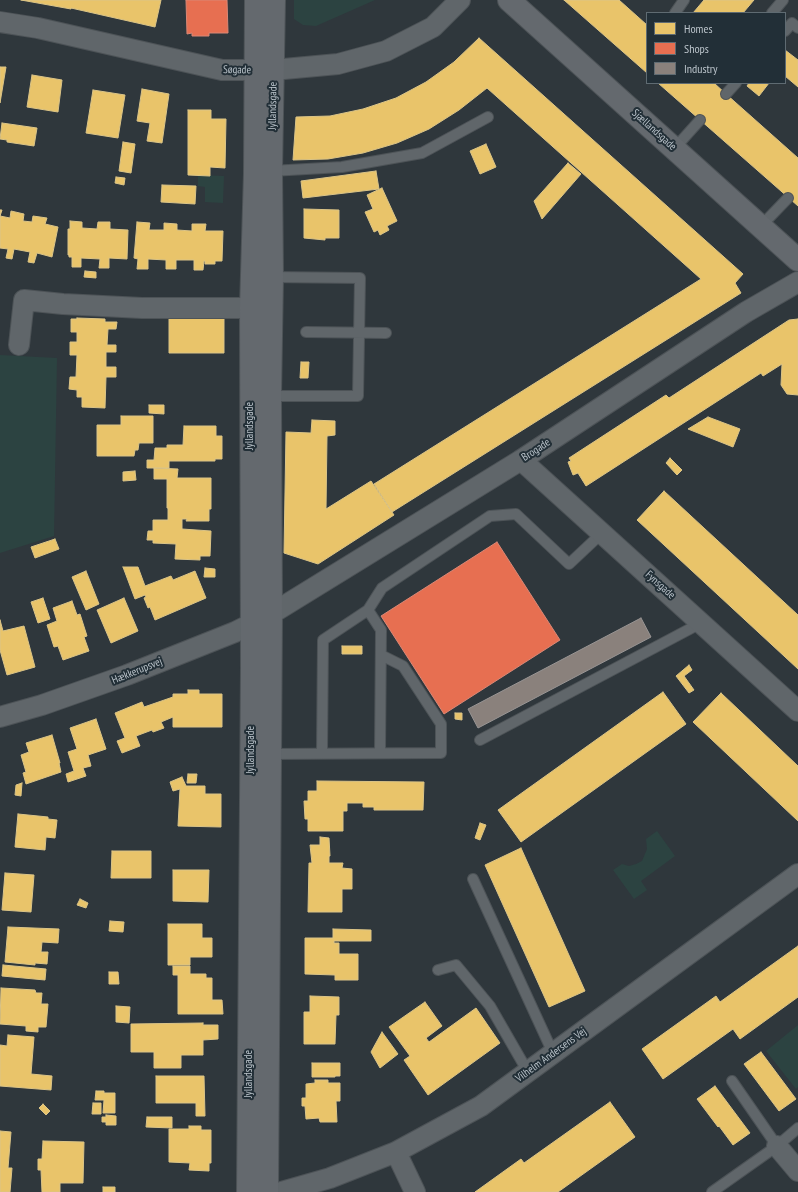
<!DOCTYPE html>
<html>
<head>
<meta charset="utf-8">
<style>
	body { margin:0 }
	#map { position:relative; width:798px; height:1192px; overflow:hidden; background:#2f373c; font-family:"PT Sans Narrow",sans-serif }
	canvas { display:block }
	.legend { position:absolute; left:646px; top:12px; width:140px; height:72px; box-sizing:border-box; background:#222f37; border:1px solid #5f6b72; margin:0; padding:5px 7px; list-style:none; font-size:12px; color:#bbc4cb }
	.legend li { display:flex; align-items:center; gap:8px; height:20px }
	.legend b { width:20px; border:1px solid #5f6b72 }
</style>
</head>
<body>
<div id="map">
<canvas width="798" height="1192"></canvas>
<ul class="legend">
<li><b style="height:11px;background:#e9c46a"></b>Homes</li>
<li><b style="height:11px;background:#e76f51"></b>Shops</li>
<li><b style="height:11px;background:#8a817c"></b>Industry</li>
</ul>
</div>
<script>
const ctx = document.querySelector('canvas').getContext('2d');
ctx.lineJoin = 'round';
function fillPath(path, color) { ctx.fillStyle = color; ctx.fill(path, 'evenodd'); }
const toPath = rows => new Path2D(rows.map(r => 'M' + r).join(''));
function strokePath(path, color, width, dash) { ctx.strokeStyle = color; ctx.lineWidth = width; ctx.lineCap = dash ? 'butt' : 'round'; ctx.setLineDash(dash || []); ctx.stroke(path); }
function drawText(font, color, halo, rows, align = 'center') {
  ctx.font = font + ' "PT Sans Narrow",sans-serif'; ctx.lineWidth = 4; ctx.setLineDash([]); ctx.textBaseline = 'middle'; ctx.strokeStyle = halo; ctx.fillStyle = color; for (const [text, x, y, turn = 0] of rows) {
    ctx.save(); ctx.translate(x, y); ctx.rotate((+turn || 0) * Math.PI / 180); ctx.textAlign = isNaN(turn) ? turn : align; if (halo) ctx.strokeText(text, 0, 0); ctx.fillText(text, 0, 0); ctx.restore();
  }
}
fillPath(toPath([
	[294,0,375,0,316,26,303,25,294,19],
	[198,175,224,176,223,203,205,202,205,187,198,186],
	[0,355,57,358,54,536,0,553],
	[657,831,675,856,641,881,647,890,634,899,613,870,622,864,629,866,636,864,642,861,647,849,646,839],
	[798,1025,798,1087,796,1089,766,1051]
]), '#2c4341');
const homes = toPath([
	[21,0,161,0,155,27,71,8,71,9,21,0],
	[564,0,619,0,647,25,647,73,564,0],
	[704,0,754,0,743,13,693,13,704,0],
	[479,38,743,274,735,283,741,293,392,512,374,484,701,279,487,88,459,110,429,129,397,143,363,153,328,159,293,160,296,117,330,116,363,109,396,98,426,82,454,62,479,38],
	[785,50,798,60,798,87,785,76,785,50],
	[0,67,6,67,0,103,0,67],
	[32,75,62,80,58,112,27,107,32,75],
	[658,83,714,83,726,94,798,158,798,206,658,83],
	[749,83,769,83,759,96,747,86,749,83],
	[142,89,169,94,162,143,147,141,150,123,137,121,142,89],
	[93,90,125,95,118,138,86,133,93,90],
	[188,110,211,110,211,119,226,119,225,168,210,167,210,176,188,175,188,110],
	[2,123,37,128,34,146,7,142,7,140,0,139,2,123],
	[123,142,135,144,131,173,119,171,123,142],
	[486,144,496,167,480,174,470,151,486,144],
	[568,163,581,174,542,219,534,201,568,163],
	[376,171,379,189,303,198,301,181,376,171],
	[116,177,125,178,124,185,115,183,116,177],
	[162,185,196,186,195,204,161,202,162,185],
	[382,188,397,221,387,226,389,230,380,235,378,230,374,232,365,212,373,209,367,195,382,188],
	[304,209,339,210,339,238,325,238,325,240,304,238,304,209],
	[0,210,2,210,0,216,10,218,11,211,24,214,23,221,32,222,33,216,47,218,45,224,58,227,52,257,37,253,34,263,28,262,30,252,14,249,12,259,6,258,8,249,0,248,0,210],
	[70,221,82,222,82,228,97,229,98,222,110,222,110,229,128,230,127,259,109,258,109,268,99,268,100,259,81,258,81,267,72,267,72,257,69,257,69,255,68,255,68,229,70,229,70,221],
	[137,222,150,223,149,230,164,230,164,223,177,224,177,230,192,231,192,224,206,224,205,231,223,231,222,261,215,261,215,264,205,264,205,261,204,261,203,270,194,270,194,260,176,260,176,269,166,269,166,260,148,259,148,269,137,269,138,259,134,258,137,222],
	[85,271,96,272,96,278,84,277,85,271],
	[169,316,224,317,224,353,169,353,169,316],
	[77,318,105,319,105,322,117,322,116,329,108,329,107,345,116,345,116,352,106,352,106,367,116,367,116,377,106,377,105,408,82,407,82,397,77,397,77,390,69,389,70,377,76,377,77,355,70,355,70,342,77,342,77,332,71,332,71,319,77,319,77,318],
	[798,319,798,395,787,394,781,385,782,364,763,376,761,373,586,486,578,473,573,475,568,462,571,461,569,458,666,395,669,398,789,320,798,319],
	[301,362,309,362,308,378,300,378,301,362],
	[149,405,164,405,164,414,149,413,149,405],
	[121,416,153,416,153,443,139,443,138,450,135,450,134,456,97,456,97,425,121,425,121,416],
	[708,417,740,429,733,447,688,429,708,417],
	[312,420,335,421,335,435,327,436,326,509,371,481,394,515,318,564,284,553,286,432,311,433,312,420],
	[184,426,216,426,216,436,222,436,222,459,215,459,215,461,169,461,169,468,147,468,147,460,154,460,155,448,167,448,167,445,183,445,184,426],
	[670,458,682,470,677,475,666,463,670,458],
	[154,468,178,469,177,478,211,478,211,509,209,509,209,521,186,521,187,519,182,519,182,529,211,531,210,556,200,556,200,560,175,559,176,544,153,543,153,540,147,540,148,531,153,531,153,520,168,520,168,508,167,508,167,479,154,479,154,468],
	[135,471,136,480,123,481,123,472,135,471],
	[664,491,798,615,798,669,637,520,664,491],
	[55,539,59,549,35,558,31,547,55,539],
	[123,567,138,567,145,586,171,576,173,580,195,571,206,598,155,620,150,607,148,608,144,598,146,597,145,595,135,599,123,567],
	[205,568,215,569,215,577,204,577,205,568],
	[86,571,99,604,86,610,72,577,86,571],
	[43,598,50,619,38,623,31,602,43,598],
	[124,598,138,631,111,643,97,610,124,598],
	[72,601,77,615,80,614,87,636,84,637,89,651,63,660,58,646,54,647,47,625,57,621,53,608,72,601],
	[0,620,3,631,24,626,35,667,7,675,0,650,0,620],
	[342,646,362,646,362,654,342,654,342,646],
	[689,665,692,670,684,676,694,690,689,693,676,676,689,665],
	[188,690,199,690,199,694,222,694,222,727,173,727,173,717,161,722,164,728,153,732,152,730,136,736,140,746,122,753,117,741,125,738,115,713,142,702,144,707,173,697,173,694,188,694,188,690],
	[663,692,686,724,521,842,498,810,663,692],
	[721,693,798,766,798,821,693,722,721,693],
	[455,713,462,713,462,720,455,719,455,713],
	[96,719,106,749,88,755,91,766,83,768,86,776,68,782,66,774,74,771,68,752,77,749,70,728,96,719],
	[52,735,60,763,59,763,61,772,26,784,23,773,26,772,21,755,29,752,26,743,52,735],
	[188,774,197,774,196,783,187,783,188,774],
	[182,777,186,786,205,786,205,794,221,794,221,827,178,826,180,789,173,791,170,782,182,777],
	[317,781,424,782,423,810,374,810,374,807,363,807,363,803,347,803,347,811,343,811,343,831,308,831,308,819,305,819,304,801,308,801,308,791,317,791,317,781],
	[22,783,21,796,15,795,16,785,22,783],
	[18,814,48,817,48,819,57,820,55,838,46,837,45,850,15,847,18,814],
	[480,823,486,825,480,840,475,838,480,823],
	[320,837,329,838,330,856,329,856,329,863,343,863,342,868,352,869,352,889,342,889,342,912,308,912,309,863,312,863,310,845,320,845,320,837],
	[521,848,585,991,549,1007,485,865,521,848],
	[112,851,151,851,151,878,111,878,112,851],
	[173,870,209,870,208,902,173,901,173,870],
	[5,873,34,875,31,912,2,910,5,873],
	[80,899,88,903,86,908,77,905,80,899],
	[110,921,124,922,123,932,109,931,110,921],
	[168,924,202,924,202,938,212,938,212,957,190,957,190,965,168,965,168,924],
	[8,927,59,929,58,943,42,942,41,952,48,952,47,964,35,963,35,965,5,962,8,927],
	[333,929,371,930,371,941,334,941,334,943,339,943,339,954,358,954,358,980,335,980,335,975,305,974,305,938,333,938,333,929],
	[798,946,798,997,740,1039,733,1029,663,1079,642,1049,716,996,720,1002,798,946],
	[3,965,46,969,45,980,2,976,3,965],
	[173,966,190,966,190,974,206,974,206,978,212,978,212,1000,222,1000,223,1014,178,1014,178,975,173,975,173,966],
	[109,972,118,972,119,984,109,984,109,972],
	[1,988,35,990,36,993,42,993,41,1004,48,1004,46,1027,38,1027,38,1032,26,1031,26,1026,0,1024,1,988],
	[310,996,339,997,339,1015,336,1015,335,1044,304,1044,304,1012,310,1012,310,996],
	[425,1002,442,1026,426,1038,429,1042,476,1008,500,1043,428,1095,404,1060,410,1056,389,1027,425,1002],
	[116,1006,130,1007,129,1023,116,1022,116,1006],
	[203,1023,203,1025,218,1025,218,1039,203,1040,203,1055,181,1055,181,1068,154,1068,154,1052,131,1052,131,1024,203,1023],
	[382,1032,398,1054,380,1068,371,1052,382,1032],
	[8,1035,34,1037,31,1074,52,1076,51,1090,0,1086,0,1045,7,1046,8,1035],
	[761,1052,796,1099,779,1111,744,1064,761,1052],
	[312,1063,340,1063,340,1076,335,1076,335,1077,312,1077,312,1063],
	[156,1076,204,1076,205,1116,196,1116,196,1103,156,1103,156,1076],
	[315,1080,328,1080,328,1083,340,1083,340,1101,336,1101,337,1122,320,1122,319,1118,306,1119,305,1106,302,1106,302,1098,306,1098,306,1084,315,1083,315,1080],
	[715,1086,750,1133,733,1145,719,1126,718,1127,697,1099,715,1086],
	[96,1091,104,1091,104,1093,115,1093,115,1113,103,1113,104,1100,95,1100,96,1091],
	[610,1102,635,1137,558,1192,475,1192,521,1159,524,1163,610,1102],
	[93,1103,101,1103,101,1114,92,1114,93,1103],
	[43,1104,50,1111,46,1115,39,1108,43,1104],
	[106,1115,116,1116,116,1125,106,1125,106,1122,102,1122,102,1117,106,1117,106,1115],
	[147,1117,172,1117,172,1128,146,1127,147,1117],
	[189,1126,201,1126,201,1130,211,1130,211,1163,209,1163,209,1171,189,1170,190,1163,169,1162,169,1129,189,1129,189,1126],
	[0,1131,11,1132,8,1168,12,1168,10,1192,0,1192,0,1131],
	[43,1141,84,1142,83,1183,60,1183,60,1192,42,1192,41,1170,38,1170,38,1159,42,1159,43,1141],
	[103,1187,115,1187,115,1192,103,1192,103,1187]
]);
fillPath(homes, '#e9c46a');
strokePath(homes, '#dbc487', 1);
const shops = toPath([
	[186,0,227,0,228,33,209,33,209,36,192,36,192,33,187,34,186,0],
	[497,542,560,640,444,714,381,616,497,542]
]);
fillPath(shops, '#e76f51');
strokePath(shops, '#da8876', 1);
const industry = toPath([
	[641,618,651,637,478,728,468,709,641,618]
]);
fillPath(industry, '#8a817c');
strokePath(industry, '#999594', 1);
const lane = toPath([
	[675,13,684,0],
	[772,13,783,0],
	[785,31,792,23,798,28],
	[726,94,736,83],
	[674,149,700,120],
	[271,171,342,167,422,153,488,117],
	[761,226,788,198],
	[306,332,386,333],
	[268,396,358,396,360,278,269,277],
	[368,610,382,588,490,516,516,514,569,564,602,533],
	[480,740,701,623],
	[322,753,323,640,368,610,381,630,380,753],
	[269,754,441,753,441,724,403,666,381,655],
	[473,879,553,1053],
	[438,970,456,965,490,1006,528,1072],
	[732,1081,777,1146],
	[712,1192,777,1146,798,1128]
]);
const street = toPath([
	[0,22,38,28,222,70,273,70,338,64,386,51,433,27,460,0],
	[19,345,24,300,63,304,142,308,268,308],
	[521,460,798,711],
	[0,717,42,705,127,675,235,632,271,614,521,460,746,312,798,282],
	[777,1146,798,1171],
	[396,1152,415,1192],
	[281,1192,330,1178,396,1152,481,1106,798,874]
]);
const secondary = toPath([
	[509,0,798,260],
	[248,1192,252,669,251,308,255,173,256,0],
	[267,1192,271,614,270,396,272,277,271,171,274,0]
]);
strokePath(lane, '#4d5357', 12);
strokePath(street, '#4d5357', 22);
strokePath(secondary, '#4d5357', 24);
strokePath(lane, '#60666a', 10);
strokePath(street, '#60666a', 20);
strokePath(secondary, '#64696e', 22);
drawText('11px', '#bbc4cb', '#222f37', [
	["Søgade",237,70,1],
	["Jyllandsgade",273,106,-89],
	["Sjællandsgade",654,130,42],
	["Jyllandsgade",250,426,-90],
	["Brogade",536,450,-33],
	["Fynsgade",660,585,42],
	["Hækkerupsvej",137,671,-22],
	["Jyllandsgade",251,750,-90],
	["Vilhelm Andersens Vej",551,1055,-36],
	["Jyllandsgade",249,1074,-90]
]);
</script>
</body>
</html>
